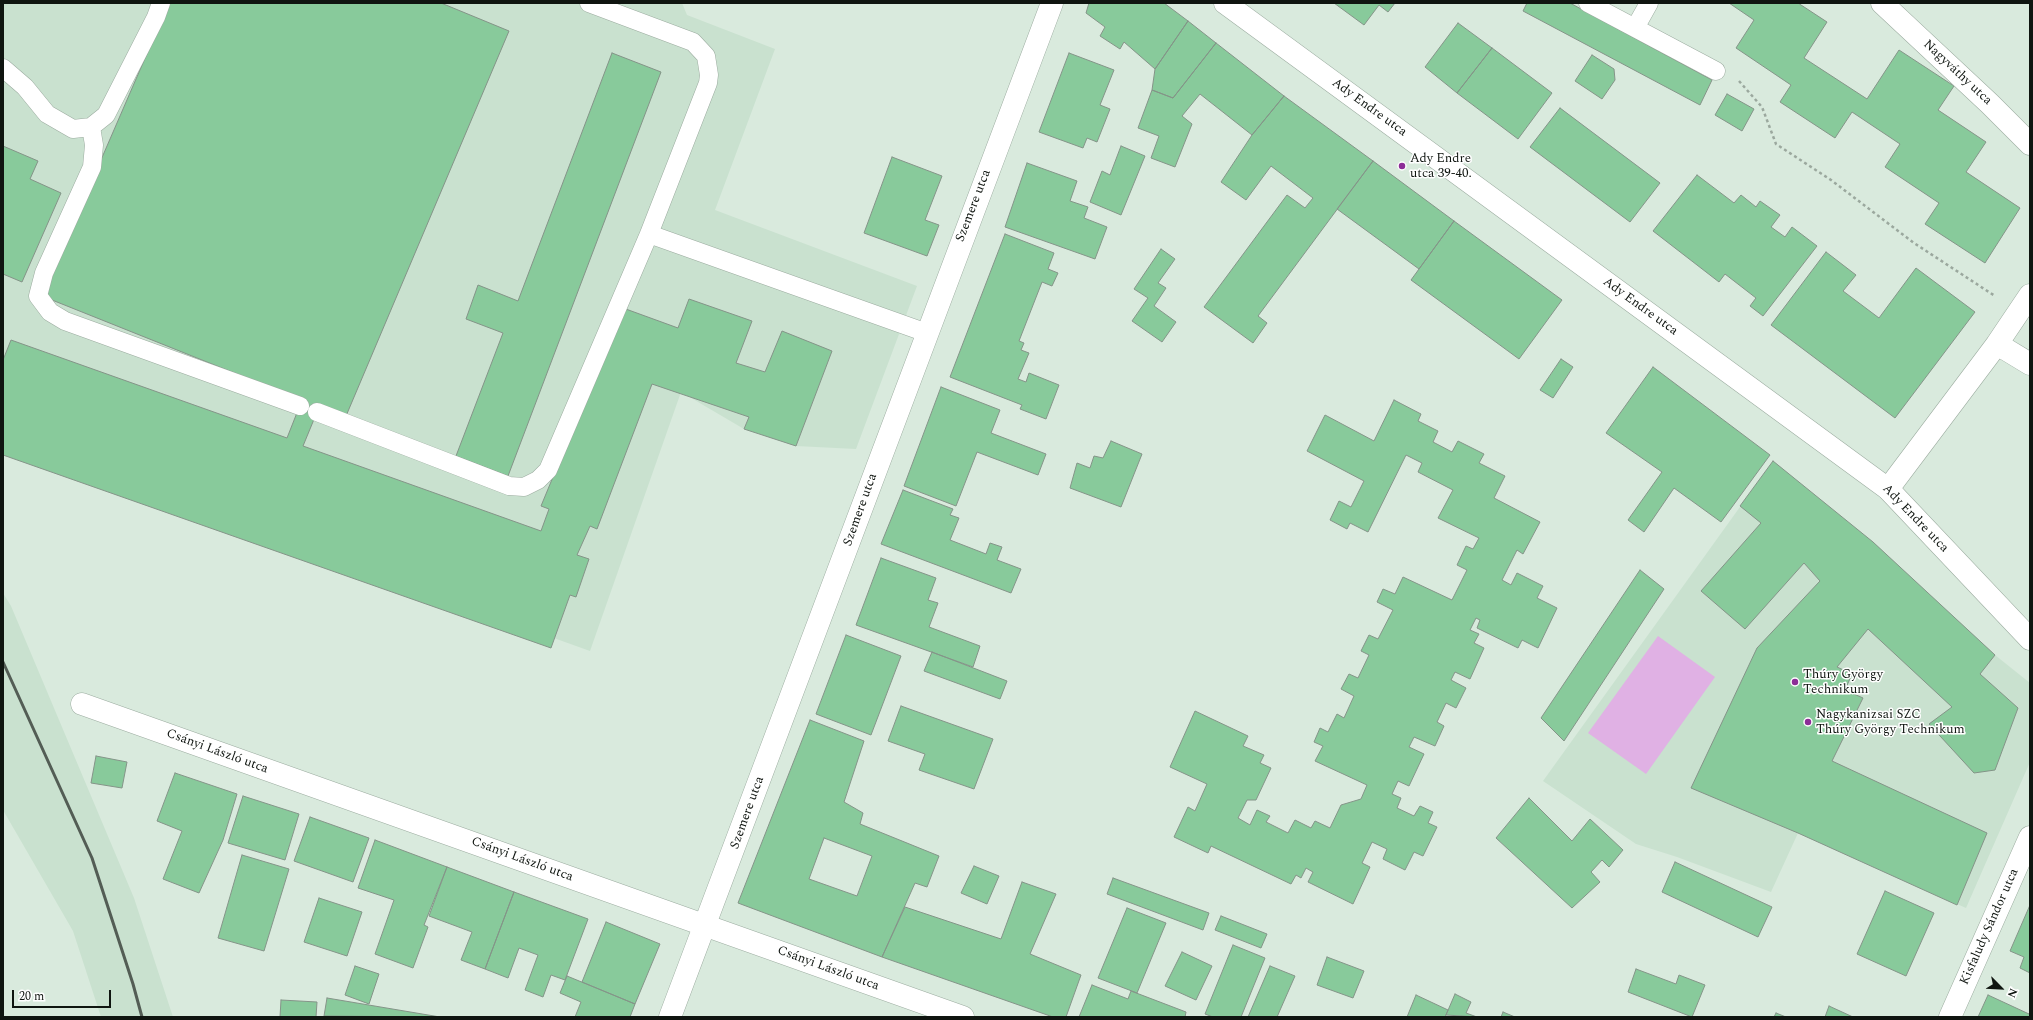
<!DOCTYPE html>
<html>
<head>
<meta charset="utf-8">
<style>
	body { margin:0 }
	#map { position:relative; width:2033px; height:1020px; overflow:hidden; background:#d9eadd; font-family:Spectral,serif }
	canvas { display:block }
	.frame { position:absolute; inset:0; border:4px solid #0f1510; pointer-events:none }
	.north { position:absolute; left:1981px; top:968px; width:40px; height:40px; -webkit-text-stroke:3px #fff; paint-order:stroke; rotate:114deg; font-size:11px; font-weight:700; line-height:16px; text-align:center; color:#0f1510 }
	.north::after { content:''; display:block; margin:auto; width:14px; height:18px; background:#0f1510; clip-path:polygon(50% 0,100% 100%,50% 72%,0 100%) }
	.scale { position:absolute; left:12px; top:990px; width:99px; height:18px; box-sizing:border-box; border:2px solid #0f1510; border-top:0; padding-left:5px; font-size:12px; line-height:14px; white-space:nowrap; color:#0f1510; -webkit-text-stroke:3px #fff; paint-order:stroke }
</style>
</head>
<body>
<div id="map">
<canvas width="2033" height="1020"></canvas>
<div class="frame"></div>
<div class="north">N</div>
<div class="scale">20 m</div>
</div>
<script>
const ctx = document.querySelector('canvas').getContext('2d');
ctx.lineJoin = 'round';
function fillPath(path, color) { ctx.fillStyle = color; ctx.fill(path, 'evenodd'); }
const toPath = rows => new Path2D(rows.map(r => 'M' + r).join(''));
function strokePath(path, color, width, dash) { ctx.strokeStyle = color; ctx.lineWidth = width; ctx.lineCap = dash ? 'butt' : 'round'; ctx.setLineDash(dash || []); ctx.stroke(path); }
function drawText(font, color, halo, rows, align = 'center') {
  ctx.font = font + ' Spectral,serif'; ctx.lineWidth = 3; ctx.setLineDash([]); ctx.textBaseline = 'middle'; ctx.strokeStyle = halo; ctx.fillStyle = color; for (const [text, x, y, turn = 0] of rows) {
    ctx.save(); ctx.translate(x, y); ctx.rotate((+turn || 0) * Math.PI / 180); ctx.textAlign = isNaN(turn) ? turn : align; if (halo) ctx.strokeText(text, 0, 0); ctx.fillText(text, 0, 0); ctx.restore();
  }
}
fillPath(toPath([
	[3,3,682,3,687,15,775,49,715,210,917,286,856,449,796,446,744,429,681,392,590,651,147,492,3,448],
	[1773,461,1873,542,1995,655,2030,683,2030,762,1966,908,1798,833,1771,892,1677,857,1636,844,1543,781],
	[3,593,11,606,134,898,173,1017,101,1017,73,931,3,810]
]), '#c9e1cf');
fillPath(toPath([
	[1658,636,1715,677,1646,774,1588,733]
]), '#e0b1e4');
const building = toPath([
	[169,3,441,3,509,31,346,416,317,412,303,446,541,531,549,509,541,506,623,308,678,328,689,299,752,321,736,363,765,372,782,331,832,351,796,446,744,429,749,417,652,384,597,529,590,526,577,555,589,559,576,597,570,595,551,648,3,455,3,360,11,340,287,438,302,400,42,296,169,3],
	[1089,3,1164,3,1188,21,1155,69,1124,42,1120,49,1100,36,1105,27,1086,13,1089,3],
	[1334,3,1395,3,1388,12,1379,5,1364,25,1334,3],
	[1527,3,1570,3,1712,80,1700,105,1523,11,1527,3],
	[1729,3,1798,3,1827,22,1804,58,1867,99,1899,50,1954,86,1938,110,1986,142,1966,172,2020,208,1985,263,1925,224,1939,203,1885,167,1900,144,1852,112,1835,138,1780,102,1791,85,1736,48,1754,20,1729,3],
	[1188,21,1216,43,1173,98,1152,90,1155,69,1188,21],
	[1458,23,1492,48,1457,93,1425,67,1458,23],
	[1216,43,1284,96,1252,135,1200,94,1182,116,1192,124,1175,167,1151,158,1159,136,1138,128,1152,90,1173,98,1216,43],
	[1492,48,1552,93,1518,139,1457,93,1492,48],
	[612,53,661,72,508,476,456,456,503,333,466,319,478,285,518,301,612,53],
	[1069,53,1114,70,1100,105,1110,109,1097,142,1087,138,1083,148,1039,132,1069,53],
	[1592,55,1614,69,1615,80,1602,99,1575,81,1592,55],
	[1727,94,1754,109,1742,131,1715,115,1727,94],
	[1284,96,1373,161,1258,316,1267,323,1253,343,1204,307,1287,195,1305,208,1313,198,1271,166,1246,200,1221,182,1252,135,1284,96],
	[1560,108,1660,183,1630,222,1530,147,1560,108],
	[3,146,38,161,30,179,61,193,22,282,3,274,3,146],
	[1121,146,1145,156,1121,215,1090,202,1102,171,1110,175,1121,146],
	[892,157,942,176,925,220,939,225,927,256,864,233,892,157],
	[1373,161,1454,221,1419,269,1337,209,1373,161],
	[1027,163,1077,181,1070,201,1088,207,1084,218,1107,227,1095,259,1005,227,1027,163],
	[1697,175,1734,203,1741,195,1756,207,1760,201,1780,215,1771,227,1785,237,1792,227,1817,246,1763,316,1750,306,1756,298,1725,274,1719,282,1653,231,1697,175],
	[1454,221,1562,300,1519,359,1411,280,1454,221],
	[1005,234,1054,253,1048,269,1058,273,1052,286,1042,282,1019,341,1024,343,1021,350,1029,353,1018,379,1026,382,1029,373,1059,385,1046,419,1020,409,1022,405,950,377,1005,234],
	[1161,249,1175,259,1158,283,1166,288,1154,306,1176,322,1162,342,1132,321,1148,298,1134,289,1161,249],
	[1826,252,1856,275,1843,291,1879,318,1916,268,1975,312,1895,418,1771,325,1826,252],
	[1561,359,1573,367,1553,398,1540,390,1561,359],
	[1653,367,1770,455,1721,522,1674,488,1644,532,1628,520,1662,472,1606,433,1653,367],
	[941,387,1000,410,991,433,1046,454,1038,475,977,452,956,506,904,486,941,387],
	[1394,400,1421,414,1418,421,1438,431,1433,442,1452,452,1458,441,1484,454,1479,463,1505,476,1494,498,1540,522,1523,554,1517,550,1502,580,1511,585,1517,573,1543,586,1537,598,1557,608,1538,648,1522,640,1518,648,1477,628,1480,620,1476,618,1470,630,1479,634,1474,643,1484,648,1470,679,1455,672,1451,680,1466,688,1456,708,1446,703,1437,722,1444,726,1435,746,1414,737,1409,747,1424,754,1409,786,1398,781,1392,794,1401,798,1397,808,1414,816,1420,806,1433,812,1428,823,1437,827,1423,856,1414,852,1405,870,1383,859,1387,849,1372,842,1362,863,1370,867,1353,904,1308,882,1313,872,1306,868,1301,878,1296,875,1291,884,1211,846,1208,853,1174,837,1188,807,1195,811,1207,784,1170,767,1195,711,1248,736,1243,746,1264,755,1260,763,1271,768,1256,800,1247,800,1238,818,1250,825,1257,810,1270,816,1266,822,1288,833,1295,820,1311,828,1315,821,1330,828,1341,805,1361,799,1367,785,1315,761,1323,746,1314,742,1320,728,1328,732,1337,714,1344,718,1354,696,1341,689,1349,674,1358,678,1369,655,1361,651,1369,635,1378,639,1393,610,1377,602,1383,589,1395,594,1403,577,1452,600,1467,570,1457,565,1466,546,1473,549,1479,538,1438,518,1453,490,1418,472,1422,463,1406,455,1368,532,1350,523,1347,529,1330,520,1339,501,1351,507,1364,481,1307,451,1325,415,1374,441,1394,400],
	[1111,441,1142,454,1121,507,1070,488,1077,463,1090,468,1094,456,1103,458,1111,441],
	[1773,461,1873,542,1995,655,1980,674,2018,708,1995,770,1974,773,1929,724,1952,707,1868,629,1837,667,1852,674,1845,690,1863,698,1832,761,1987,833,1957,905,1798,833,1691,788,1757,648,1820,581,1804,563,1745,629,1701,591,1761,523,1740,506,1773,461],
	[903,490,953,509,950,515,959,518,950,540,986,554,990,543,1002,547,997,560,1021,569,1011,593,881,544,903,490],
	[881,558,936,578,928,600,938,603,929,627,980,646,973,667,856,625,881,558],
	[1640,570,1664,589,1564,741,1541,718,1640,570],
	[846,635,901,656,871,735,816,714,846,635],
	[932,652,1007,681,1000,699,924,671,932,652],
	[901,706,993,739,974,789,919,770,925,754,888,741,901,706],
	[810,720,864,741,844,802,863,813,860,824,939,856,927,887,915,883,882,957,738,903,810,720],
	[824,838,872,856,857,896,809,879,824,838],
	[96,756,127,762,122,788,91,783,96,756],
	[175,773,237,794,223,840,199,893,163,879,182,831,157,821,175,773],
	[243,796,299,814,285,860,228,843,243,796],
	[1529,798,1572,841,1590,819,1623,850,1609,867,1602,860,1591,872,1600,882,1572,908,1496,838,1529,798],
	[310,817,369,838,353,882,294,861,310,817],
	[375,840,447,867,424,925,428,927,413,968,375,954,394,900,358,888,375,840],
	[242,855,289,869,264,951,218,938,242,855],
	[1675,862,1772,907,1758,937,1662,892,1675,862],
	[974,866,999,876,987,904,961,893,974,866],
	[447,867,514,892,485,969,461,960,472,932,429,916,447,867],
	[1113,878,1209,913,1203,930,1107,894,1113,878],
	[1022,882,1056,894,1030,954,1081,975,1066,1017,1053,1017,882,957,905,907,1001,939,1022,882],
	[1885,891,1934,913,1906,976,1857,954,1885,891],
	[514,892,588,919,565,980,551,975,543,997,525,990,538,955,519,948,508,978,485,969,514,892],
	[319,898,362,912,347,956,304,942,319,898],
	[2030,905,2030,973,2020,968,2024,957,2010,951,2030,905],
	[1127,908,1166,923,1137,993,1098,978,1127,908],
	[1221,916,1267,934,1261,948,1215,930,1221,916],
	[606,922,660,944,635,1004,582,982,606,922],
	[1233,945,1265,958,1241,1017,1213,1017,1205,1014,1233,945],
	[1182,952,1212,966,1196,1000,1165,986,1182,952],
	[1327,957,1364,971,1353,998,1317,985,1327,957],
	[355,966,379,974,369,1004,345,995,355,966],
	[1270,966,1295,976,1277,1017,1248,1017,1270,966],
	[1636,969,1676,984,1679,975,1705,985,1692,1017,1628,992,1636,969],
	[567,976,635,1004,630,1017,575,1017,581,1002,560,993,567,976],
	[1092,985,1128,999,1131,991,1186,1012,1185,1017,1079,1017,1092,985],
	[1455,994,1471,1002,1466,1013,1477,1017,1446,1015,1455,994],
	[1416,995,1448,1010,1445,1017,1407,1017,1416,995],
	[1988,995,2029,1014,2030,1011,2030,1017,1978,1017,1988,995],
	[327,998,440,1017,324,1016,327,998],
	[281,1000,317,1002,316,1017,280,1017,281,1000],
	[1829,1006,1853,1017,1825,1017,1829,1006],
	[1503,1012,1515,1017,1501,1017,1503,1012],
	[1776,1013,1786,1017,1774,1017,1776,1013]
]);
fillPath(building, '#88ca9b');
strokePath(building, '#849488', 1);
const lane = toPath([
	[1588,3,1716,71],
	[1635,28,1649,3],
	[3,68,25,87,47,114,73,129,91,127,106,115,156,17,161,3],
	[91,127,94,145,92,167,44,273,38,296,50,312,65,321,300,406],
	[649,234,927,333],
	[317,412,509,486,524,487,538,480,548,470,649,234,708,83,709,75,706,56,693,42,589,3]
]);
const street = toPath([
	[1882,3,1990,104,2030,144],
	[1997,344,2030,364],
	[1888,489,1997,344,2030,295],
	[82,704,963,1017],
	[1950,1017,2030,837]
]);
const secondary = toPath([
	[1225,3,1888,489,2030,639],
	[670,1017,1052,3]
]);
strokePath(lane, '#9caca0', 19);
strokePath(street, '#9caca0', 23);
strokePath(secondary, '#9caca0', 23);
strokePath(toPath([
	[1739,81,1762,107,1776,144,1831,180,1914,243,1995,296]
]), '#9ba89e', 2.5, [3, 3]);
strokePath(lane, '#fff', 18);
strokePath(street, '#fff', 22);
strokePath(secondary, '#fff', 22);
strokePath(toPath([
	[3,662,92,858,133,984,142,1017]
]), '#535d55', 3);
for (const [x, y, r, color] of [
	[1402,166,4,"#8c2d97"],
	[1795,682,4,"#8c2d97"],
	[1808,722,4,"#8c2d97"]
]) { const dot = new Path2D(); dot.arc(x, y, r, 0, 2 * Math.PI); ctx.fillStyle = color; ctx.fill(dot); strokePath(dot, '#fff', 1.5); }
drawText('13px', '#0f1510', '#fff', [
	["Nagyváthy utca",1957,73,43],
	["Ady Endre utca",1369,108,36],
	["Szemere utca",974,206,-69],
	["Ady Endre utca",1640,307,36],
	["Szemere utca",861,510,-70],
	["Ady Endre utca",1915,519,46],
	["Csányi László utca",217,752,20],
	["Szemere utca",748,813,-70],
	["Csányi László utca",522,860,20],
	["Kisfaludy Sándor utca",1990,927,-66],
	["Csányi László utca",828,969,20]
]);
drawText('13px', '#0f1510', '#fff', [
	["Ady Endre",1410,159],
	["utca 39-40.",1410,174],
	["Thúry György",1803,675],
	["Technikum",1803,690],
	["Nagykanizsai SZC",1816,715],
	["Thúry György Technikum",1816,730]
], 'left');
</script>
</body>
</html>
